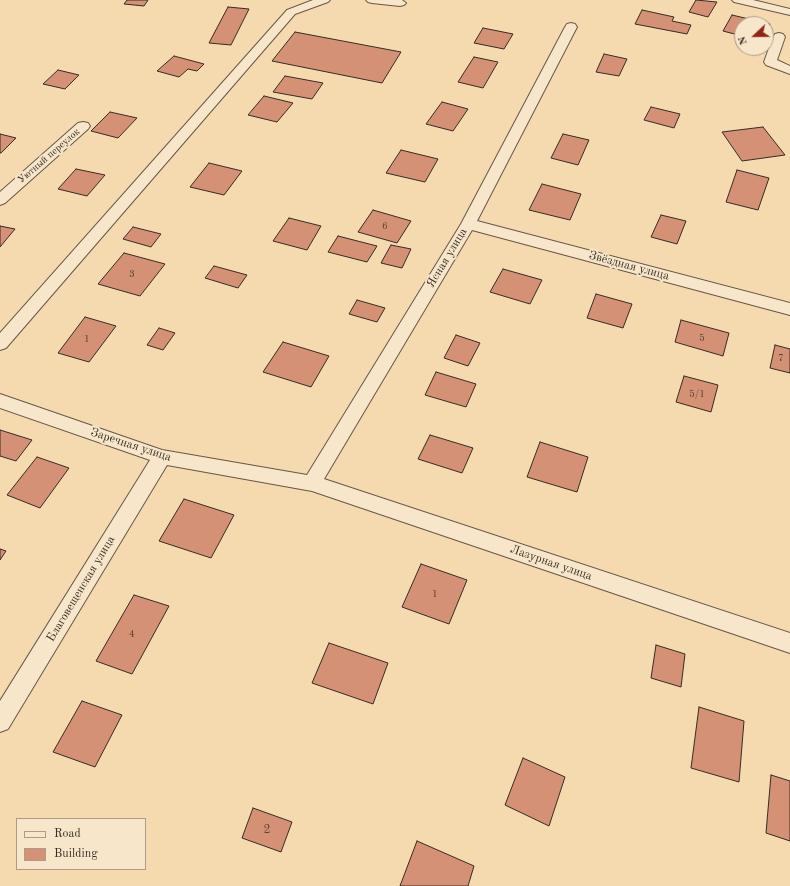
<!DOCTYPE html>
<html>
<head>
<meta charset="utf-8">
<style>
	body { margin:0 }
	#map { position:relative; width:790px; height:886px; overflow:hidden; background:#f5d9af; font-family:"Old Standard TT",serif }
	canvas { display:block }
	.legend { position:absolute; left:16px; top:818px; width:130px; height:52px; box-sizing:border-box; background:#f8e6cb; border:1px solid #aa9c88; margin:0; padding:5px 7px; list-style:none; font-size:12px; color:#362c24 }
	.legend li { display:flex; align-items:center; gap:8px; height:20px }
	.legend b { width:20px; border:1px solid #aa9c88 }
	.north { position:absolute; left:734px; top:16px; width:40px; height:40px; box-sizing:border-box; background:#f8e6cb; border:1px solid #aa9c88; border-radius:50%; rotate:248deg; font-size:11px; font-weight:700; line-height:16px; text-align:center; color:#362c24 }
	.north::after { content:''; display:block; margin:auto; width:14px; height:18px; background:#8f2418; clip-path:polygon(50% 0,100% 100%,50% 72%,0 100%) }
</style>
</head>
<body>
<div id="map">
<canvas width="790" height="886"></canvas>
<ul class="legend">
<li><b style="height:5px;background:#f8e6cb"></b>Road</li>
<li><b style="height:11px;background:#d49176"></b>Building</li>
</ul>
<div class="north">N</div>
</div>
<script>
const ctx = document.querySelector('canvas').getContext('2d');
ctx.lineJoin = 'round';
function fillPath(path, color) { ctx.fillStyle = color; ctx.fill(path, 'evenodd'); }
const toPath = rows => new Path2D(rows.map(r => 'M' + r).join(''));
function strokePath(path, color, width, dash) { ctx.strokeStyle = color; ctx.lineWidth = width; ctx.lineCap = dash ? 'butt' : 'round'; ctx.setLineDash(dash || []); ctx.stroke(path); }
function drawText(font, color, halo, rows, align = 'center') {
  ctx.font = font + ' "Old Standard TT",serif'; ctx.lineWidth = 4; ctx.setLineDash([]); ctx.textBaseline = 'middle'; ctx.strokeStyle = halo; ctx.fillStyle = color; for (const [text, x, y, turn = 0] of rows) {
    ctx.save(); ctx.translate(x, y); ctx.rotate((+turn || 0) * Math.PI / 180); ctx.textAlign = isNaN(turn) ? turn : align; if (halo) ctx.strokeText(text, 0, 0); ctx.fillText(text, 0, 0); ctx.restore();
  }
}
const building = toPath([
	[127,0,148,0,144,6,124,4,127,0],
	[696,0,717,2,708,17,689,12,696,0],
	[228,7,249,9,231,45,209,43,228,7],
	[642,10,674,17,672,21,691,25,687,34,635,24,642,10],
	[732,15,770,24,766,31,766,24,742,24,742,36,723,31,732,15],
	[483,28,513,34,504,49,474,43,483,28],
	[295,32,401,52,382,83,272,61,295,32],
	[604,54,627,59,619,76,596,72,604,54],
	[174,56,204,64,197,71,188,69,179,77,157,71,174,56],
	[474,57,498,62,483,88,458,82,474,57],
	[58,70,79,75,65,89,43,84,58,70],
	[285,76,323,83,312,99,273,92,285,76],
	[264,96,293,103,277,122,248,115,264,96],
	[442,102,468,109,453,131,426,124,442,102],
	[651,107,680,114,674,128,644,120,651,107],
	[110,112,137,118,118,138,91,131,110,112],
	[763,127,785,155,742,161,722,132,763,127],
	[0,134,16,138,1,153,0,153,0,134],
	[563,134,589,140,578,165,551,158,563,134],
	[401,150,438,159,425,182,386,173,401,150],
	[209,163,242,171,224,195,190,187,209,163],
	[76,169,105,175,87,196,58,189,76,169],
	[737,170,769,178,758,210,726,202,737,170],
	[542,184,581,194,570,220,529,210,542,184],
	[373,210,411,221,397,243,358,232,373,210],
	[661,215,686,221,677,244,651,237,661,215],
	[289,218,321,226,307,250,273,241,289,218],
	[0,226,15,229,0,247,0,226],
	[133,227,161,234,151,247,123,239,133,227],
	[338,236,377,246,367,262,328,252,338,236],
	[391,245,411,249,402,268,381,263,391,245],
	[124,253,165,264,140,296,98,284,124,253],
	[214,266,247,275,238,288,205,278,214,266],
	[503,269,542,280,530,304,490,292,503,269],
	[596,294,632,304,623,328,587,318,596,294],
	[357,300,385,308,377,322,349,314,357,300],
	[85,317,116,326,89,362,58,353,85,317],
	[681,320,729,333,723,356,675,342,681,320],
	[159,328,175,333,163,350,147,345,159,328],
	[456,335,480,343,468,366,444,358,456,335],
	[283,342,329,356,311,387,263,372,283,342],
	[775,345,790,349,790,373,770,368,775,345],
	[436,372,476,384,466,407,425,395,436,372],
	[684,376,718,385,711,412,676,402,684,376],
	[0,430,32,440,16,461,0,456,0,430],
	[430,435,473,448,462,473,418,459,430,435],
	[540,442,588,457,577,492,527,477,540,442],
	[37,457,69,468,40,508,7,495,37,457],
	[184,499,234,515,211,558,159,541,184,499],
	[0,549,6,551,0,560,0,549],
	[421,564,467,580,449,624,402,607,421,564],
	[134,595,169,606,132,674,96,661,134,595],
	[329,643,388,663,373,704,312,683,329,643],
	[656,645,685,654,681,687,651,678,656,645],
	[82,701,122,715,95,767,53,752,82,701],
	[699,707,744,721,739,782,691,768,699,707],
	[523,758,565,777,549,826,505,805,523,758],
	[771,775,790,781,790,841,766,833,771,775],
	[253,808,292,822,281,852,242,838,253,808],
	[417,841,474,866,468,886,400,886,417,841]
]);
fillPath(building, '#d49176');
strokePath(building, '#362c24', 1);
const minor = toPath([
	[313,0,330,0,328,2,295,14,6,348,0,350,0,333,287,10,313,0],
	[366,0,402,0,406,3,404,5,400,6,372,3,368,2,366,0],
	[732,0,753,0,790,9,790,15,734,2,732,0],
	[571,23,575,24,577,27,477,221,790,303,790,315,472,230,324,479,790,633,790,653,312,491,167,465,8,729,0,732,0,701,150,460,0,408,0,394,162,450,307,475,461,224,565,27,567,24,571,23],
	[779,33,783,34,785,37,777,60,790,66,790,74,766,65,764,62,773,37,775,34,779,33],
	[83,122,88,123,90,126,88,129,5,203,0,205,0,192,78,123,83,122]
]);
strokePath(minor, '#665747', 2);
fillPath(minor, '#f8e6cb');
drawText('10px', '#362c24', '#f8e6cb', [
	["Уютный переулок",49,156,-41]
]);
drawText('10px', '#5e4538', null, [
	["6",385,226],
	["3",132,274],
	["5",702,338],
	["1",87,339],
	["7",781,358],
	["5/1",697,394],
	["1",435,594],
	["4",132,634]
]);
drawText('12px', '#362c24', '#f8e6cb', [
	["Ясная улица",447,258,-59],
	["Звёздная улица",629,266,15],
	["Заречная улица",131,445,18],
	["Лазурная улица",551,563,19],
	["Благовещенская улица",81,589,-59]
]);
drawText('12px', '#5e4538', null, [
	["2",267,830]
]);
</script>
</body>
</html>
